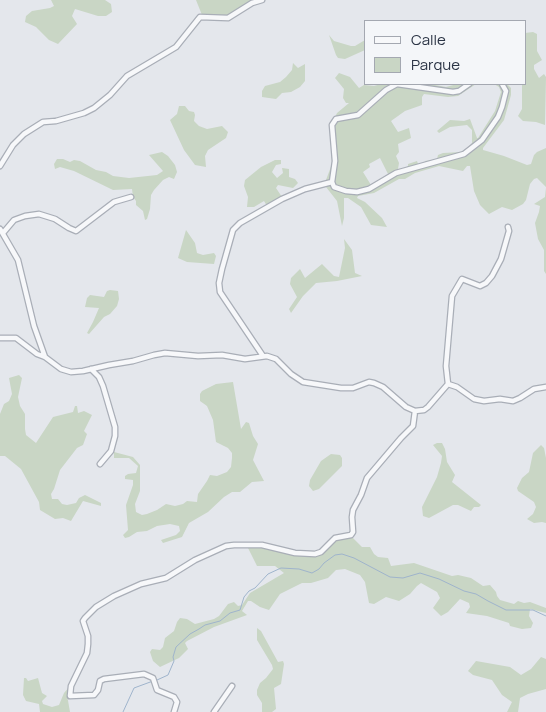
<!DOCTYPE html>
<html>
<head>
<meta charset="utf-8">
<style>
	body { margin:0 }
	#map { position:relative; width:546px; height:712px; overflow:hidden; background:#e4e7ec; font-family:Manrope,sans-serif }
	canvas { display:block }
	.legend { position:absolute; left:364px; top:20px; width:162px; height:65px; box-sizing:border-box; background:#f4f6f9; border:1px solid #a4a8b1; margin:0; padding:6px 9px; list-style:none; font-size:15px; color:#2b3445 }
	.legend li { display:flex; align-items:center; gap:10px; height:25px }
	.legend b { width:25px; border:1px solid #a4a8b1 }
</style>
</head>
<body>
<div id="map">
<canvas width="546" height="712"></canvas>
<ul class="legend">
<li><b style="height:6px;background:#f7f8fa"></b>Calle</li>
<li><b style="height:14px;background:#c9d6c5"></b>Parque</li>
</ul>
</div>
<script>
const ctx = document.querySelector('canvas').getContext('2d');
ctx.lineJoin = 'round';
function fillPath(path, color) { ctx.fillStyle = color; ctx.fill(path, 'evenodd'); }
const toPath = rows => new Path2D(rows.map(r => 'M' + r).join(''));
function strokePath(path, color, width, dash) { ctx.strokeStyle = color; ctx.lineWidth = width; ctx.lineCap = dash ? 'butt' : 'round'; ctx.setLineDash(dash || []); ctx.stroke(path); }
fillPath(toPath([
	[51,0,105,0,111,4,112,12,106,16,98,16,75,9,72,16,77,24,58,44,49,40,36,27,25,22,26,16,32,11,50,8,54,6],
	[196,0,257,0,227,17,202,15],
	[533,32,537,34,537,51,542,60,534,65,534,69,539,78,544,74,546,77,545,125,536,122,523,121,518,116,522,109,522,84,525,84,525,33],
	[329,35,334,41,351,46,355,46,365,40,365,50,345,59,338,58,336,55],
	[293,63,298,68,305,64,305,81,300,87,291,92,282,93,276,99,262,97,262,91,265,86,280,82,286,77,292,70],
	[339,73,350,77,359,88,364,85,374,86,381,84,430,84,446,87,457,84,476,84,458,96,448,97,424,94,422,97,422,105,405,111,391,121,398,132,409,128,411,138,398,144,399,152,396,156,399,163,398,169,400,171,408,166,408,164,417,161,419,167,424,163,425,161,437,159,438,155,443,153,461,152,467,148,472,143,472,130,467,125,450,127,439,133,437,131,450,120,464,121,470,119,477,138,478,138,495,111,501,92,499,87,494,84,507,84,511,88,511,95,504,120,483,148,483,150,504,156,527,165,531,164,534,155,537,152,546,148,546,187,537,178,534,179,530,184,526,200,523,204,512,210,502,207,489,214,480,205,474,191,470,166,467,166,463,171,439,166,415,173,405,179,399,179,374,193,358,196,357,198,365,202,382,218,387,227,371,225,361,207,348,198,344,198,344,218,342,226,337,201,326,187,326,180,332,164,330,128,337,113,349,103,346,103,343,98,344,89,335,78],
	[380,158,388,174,371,185,363,172,370,167,369,164],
	[179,106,185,106,189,111,194,112,195,115,194,121,199,126,207,129,222,126,228,132,226,138,208,150,205,156,206,167,195,165,184,150,170,120,177,114],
	[162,152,168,156,175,165,177,172,174,179,169,177,163,180,154,190,151,195,150,209,147,219,145,220,143,211,136,205,136,201,133,197,132,189,113,190,74,171,60,167,55,169,54,164,57,159,63,159,70,162,74,160,80,161,96,170,106,172,113,176,129,178,157,175,163,171,149,155],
	[275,160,281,160,281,164,276,165,272,172,277,178,283,173,282,168,289,169,289,177,295,179,298,183,293,188,278,185,276,188,282,197,267,206,264,201,254,207,247,207,248,197,244,186,245,180,261,167],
	[546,188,546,274,544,271,544,250,538,239,535,223,539,212,540,206,534,204,545,197],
	[186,230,195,243,197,253,203,255,214,253,216,256,214,264,187,262,178,258],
	[344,239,352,250,355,273,362,276,337,281,316,283,303,296,291,313,289,309,297,297,290,284,291,278,300,269,305,278,322,264,334,276,339,277,345,248],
	[110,290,118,291,119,299,117,306,110,314,104,317,89,334,87,333,93,322,99,308,85,307,87,298,90,295,104,297,107,291],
	[19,375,22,378,18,397,20,406,25,414,25,429,26,435,36,443,53,417,73,412,75,406,77,406,78,413,84,411,92,415,84,431,87,434,83,445,77,448,60,470,54,489,51,494,52,499,58,499,62,504,67,505,76,503,79,498,85,495,101,503,101,506,83,501,71,521,63,518,55,519,40,510,39,502,21,469,5,456,0,456,0,414,4,404,9,401,12,394,9,378],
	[233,382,241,429,246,422,249,423,253,436,258,444,253,460,264,481,252,482,240,492,232,492,224,497,208,512,189,523,182,537,163,543,161,540,176,535,180,531,179,526,170,524,157,526,147,531,137,532,129,537,125,538,123,535,128,530,126,505,133,485,133,480,125,479,125,476,128,474,136,473,138,466,129,458,114,458,114,452,133,457,140,465,140,491,135,504,136,512,142,515,147,514,157,510,166,504,175,506,183,504,187,501,197,502,198,494,207,481,210,475,217,476,227,472,231,467,232,458,232,453,228,448,216,442,213,420,207,406,200,401,200,394,202,391,216,384],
	[437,443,442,443,445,449,447,462,455,475,452,482,481,505,479,507,474,507,471,511,458,505,453,505,429,518,423,516,422,507,437,477,441,463,442,456,433,445],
	[541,445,544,448,546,458,546,523,542,522,534,523,527,519,533,514,536,507,534,502,518,491,517,488,522,478,529,472,533,453],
	[331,454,340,455,342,458,342,466,319,489,313,491,309,486,310,480,321,461],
	[352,537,362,547,370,547,374,554,378,557,388,558,391,566,414,563,452,576,458,575,471,578,483,586,490,585,496,592,497,596,500,600,514,604,518,601,524,603,530,602,546,608,546,613,530,609,529,616,533,623,531,628,522,629,510,626,509,623,487,616,466,613,470,607,469,603,460,599,448,612,441,616,433,608,440,598,437,592,421,583,417,586,410,594,399,601,386,597,374,604,369,603,365,582,360,575,345,569,336,570,328,578,311,583,302,583,280,594,269,610,260,607,251,601,248,601,242,611,247,615,214,627,187,641,185,643,188,649,179,658,160,667,153,661,150,652,152,649,160,650,163,647,165,638,174,631,177,622,180,618,187,619,195,624,214,619,219,616,228,604,234,602,238,606,242,605,250,593,284,573,275,566,257,566,248,548,258,546,298,556,317,556,326,550,333,542,340,538],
	[257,628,261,631,278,662,283,661,284,664,281,684,274,688,276,709,272,712,262,712,262,703,257,695,257,690,260,683,266,678,273,669,272,665,257,640],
	[541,657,546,659,546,689,528,694,520,698,518,712,507,712,512,702,502,695,492,680,473,675,468,671,476,661,510,667,521,675,531,669],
	[24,678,26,678,28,681,38,678,42,693,47,696,42,701,43,704,52,707,59,705,64,693,70,686,67,695,70,712,40,712,39,704,26,701,23,695]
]), '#c9d6c5');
strokePath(toPath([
	[157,680,168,675,174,661,173,657,176,647,190,634,199,629,205,625,220,621,230,613,240,610,244,597,249,591,255,588,268,574,281,568,299,569,312,573,319,569,324,563,335,555,342,554,354,558,390,577,403,578,420,573,439,579,464,591,476,594,488,601,506,610,533,610,546,616],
	[123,712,134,688,153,681]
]), '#9fb4cc', 1);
const street = toPath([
	[469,84,459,91,453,92,397,84,386,90,358,115,336,119,332,125,335,161,332,182,334,187,346,191,357,192,369,189,396,173,464,154,482,140,498,117,502,107,506,91,502,84],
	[0,166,13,145,24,134,43,122,56,121,84,113,94,108,110,95,127,76,176,47,200,17,228,18,252,3,262,0],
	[0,229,18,260,34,326,45,357],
	[3,233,14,220,25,216,39,214,55,219,69,228,76,231,114,202,131,197],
	[0,338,16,338,37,354,45,357,61,369,71,372,83,371,109,365,133,361,154,355,165,353,198,356,222,355,245,359,267,356,276,359,291,374,303,382,341,388,353,388,369,382,374,383,383,387,406,407,415,411,424,410,428,407,448,384,457,387,474,399,484,401,500,399,513,401,520,398,534,389,546,387],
	[263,356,220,292,219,283,222,269,233,230,240,223,282,199,305,189,332,182],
	[91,369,99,377,103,386,115,427,115,436,111,451,100,464],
	[448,384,446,366,452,296,462,279,480,286,486,283,492,276,501,259,509,231,508,227],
	[174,712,177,702,174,697,157,690,153,678,144,674,104,679,100,681,98,690,94,695,70,696,71,686,87,653,88,644,88,636,83,621,85,618,96,607,114,596,141,584,166,578,195,560,226,546,234,545,262,545,295,553,315,554,321,552,335,538,351,535,353,532,352,517,353,510,361,495,367,478,401,438,413,426,415,411],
	[214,712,232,686]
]);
strokePath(street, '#a9aeb7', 7);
strokePath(street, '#f7f8fa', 4.5);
</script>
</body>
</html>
